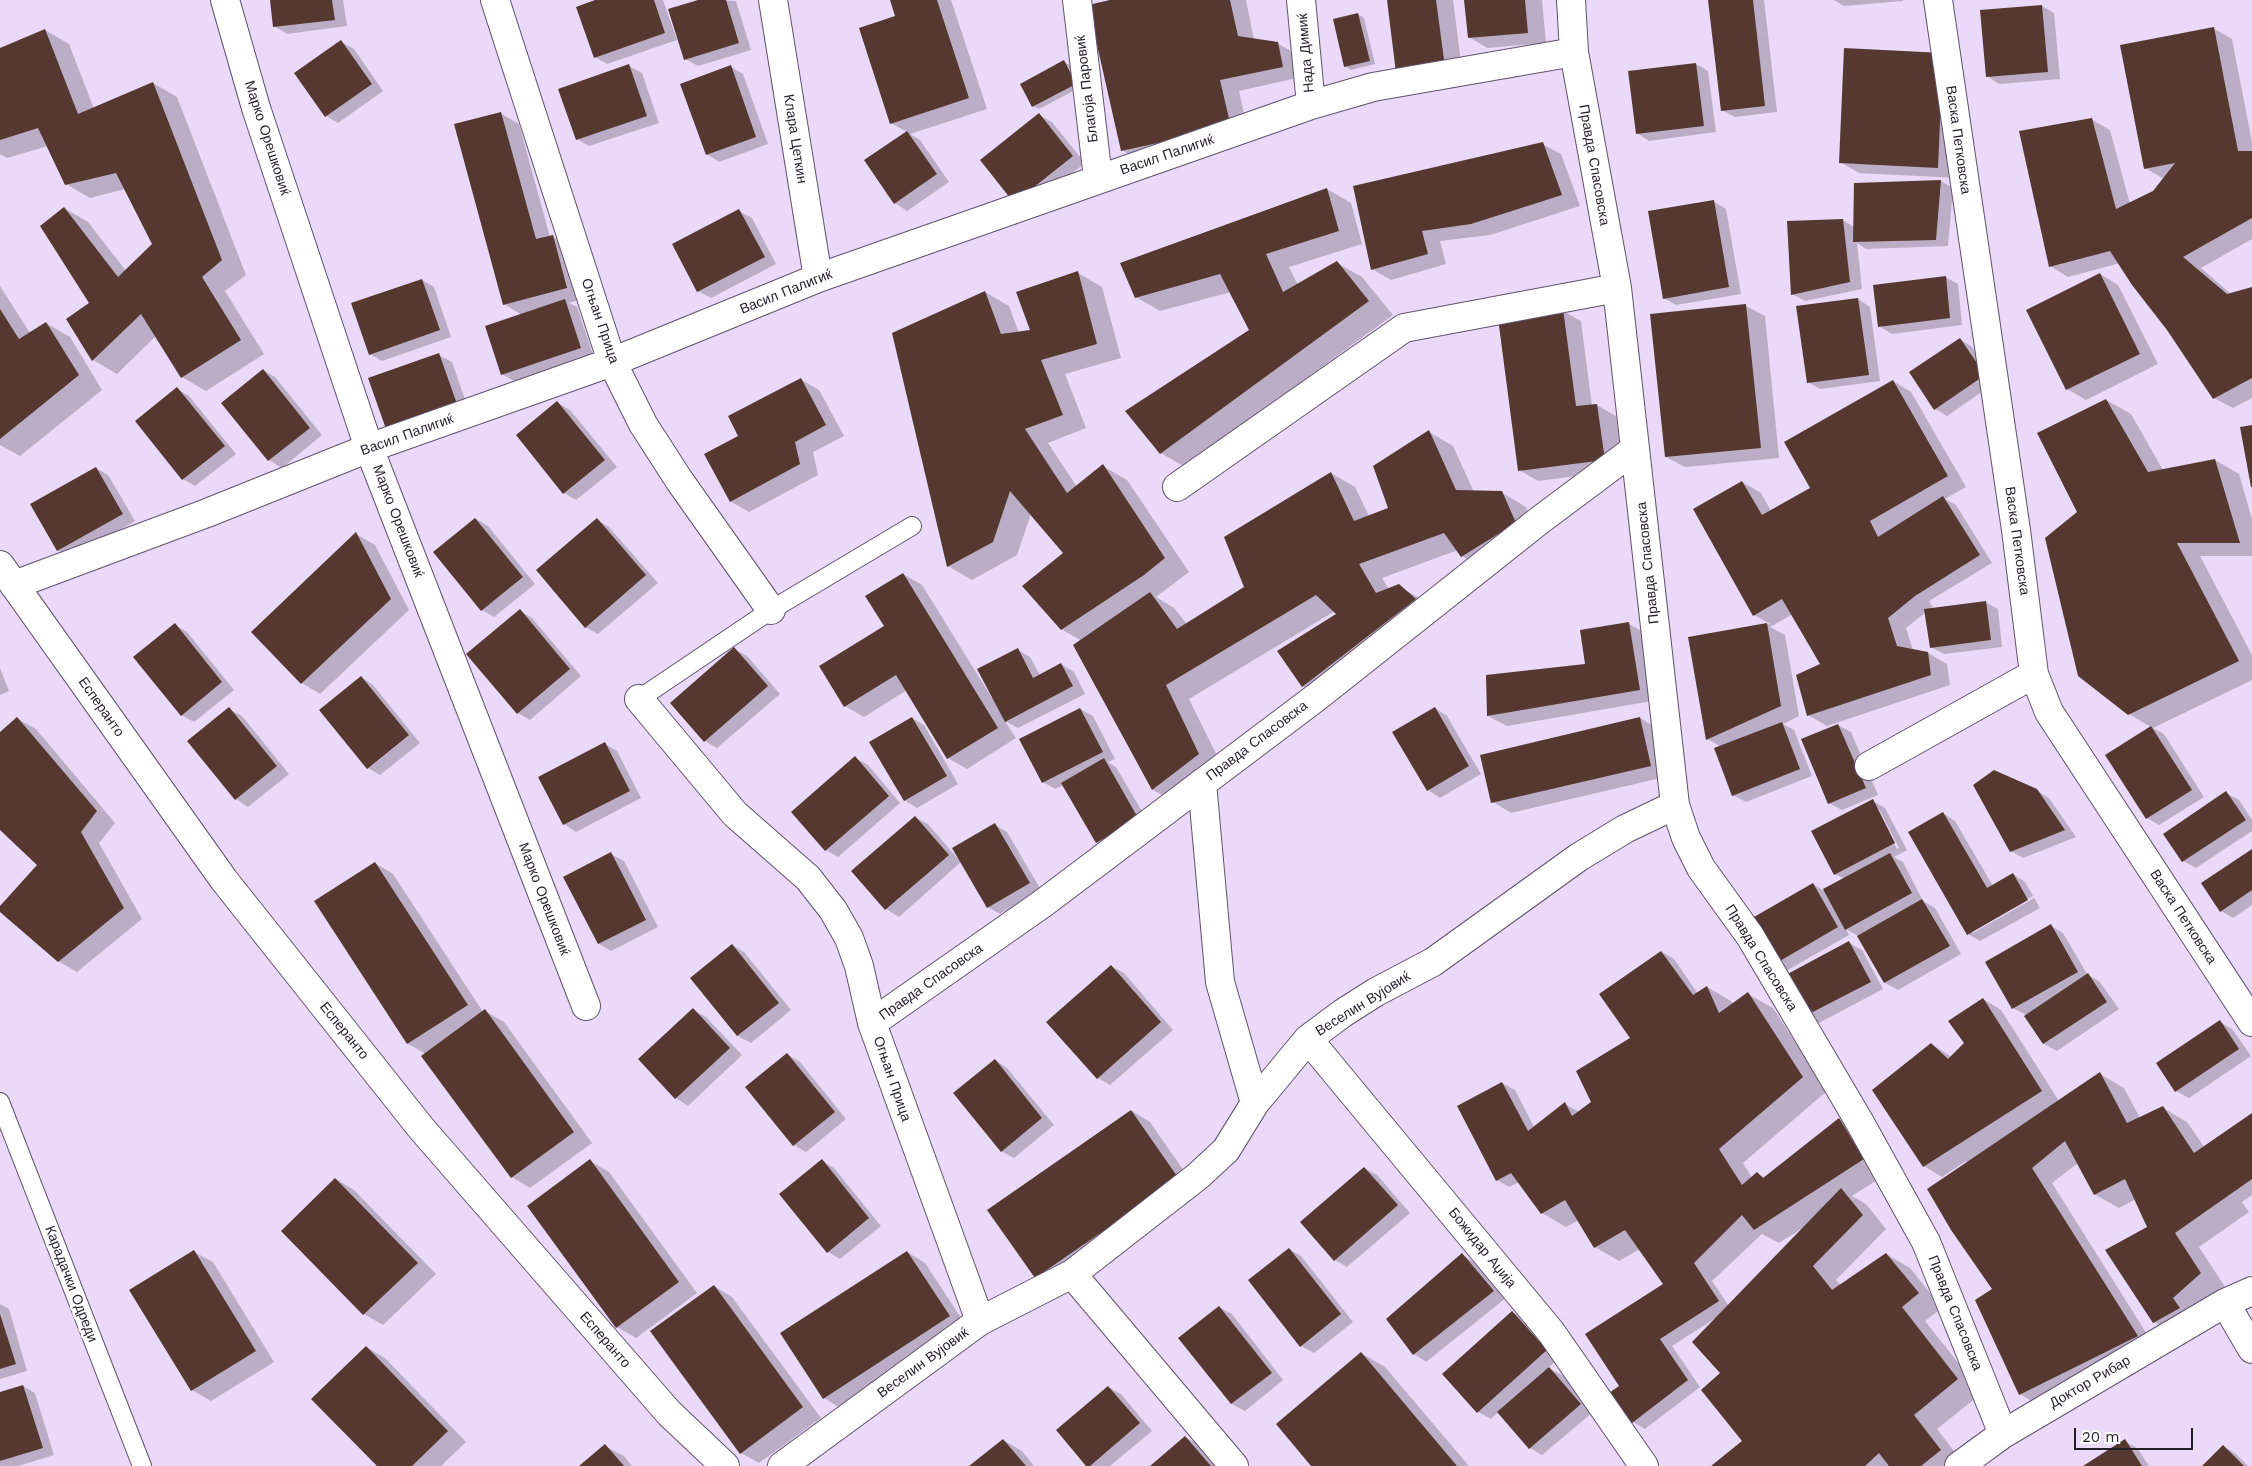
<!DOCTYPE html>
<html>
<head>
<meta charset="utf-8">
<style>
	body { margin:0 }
	#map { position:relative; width:2252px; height:1466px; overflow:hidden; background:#ead9f8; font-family:"Work Sans",sans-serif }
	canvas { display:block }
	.scale { position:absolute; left:2074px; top:1428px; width:119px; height:22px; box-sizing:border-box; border:2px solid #241e29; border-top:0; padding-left:6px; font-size:15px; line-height:18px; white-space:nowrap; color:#241e29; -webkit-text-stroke:4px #fff; paint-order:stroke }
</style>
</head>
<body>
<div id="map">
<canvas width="2252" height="1466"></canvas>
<div class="scale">20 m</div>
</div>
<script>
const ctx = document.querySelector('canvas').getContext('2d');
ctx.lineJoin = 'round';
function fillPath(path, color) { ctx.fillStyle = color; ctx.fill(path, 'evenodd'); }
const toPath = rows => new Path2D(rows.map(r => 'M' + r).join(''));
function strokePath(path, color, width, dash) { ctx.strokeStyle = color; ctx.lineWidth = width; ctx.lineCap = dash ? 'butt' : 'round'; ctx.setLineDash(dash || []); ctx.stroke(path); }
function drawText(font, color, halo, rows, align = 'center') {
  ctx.font = font + ' "Work Sans",sans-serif'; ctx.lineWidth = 5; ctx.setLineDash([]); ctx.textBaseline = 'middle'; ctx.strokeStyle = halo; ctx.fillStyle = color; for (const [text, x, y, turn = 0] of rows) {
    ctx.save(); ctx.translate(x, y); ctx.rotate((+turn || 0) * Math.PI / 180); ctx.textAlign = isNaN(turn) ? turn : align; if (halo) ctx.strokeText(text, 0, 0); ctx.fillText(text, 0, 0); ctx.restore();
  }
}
fillPath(toPath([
	[271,0,343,0,347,26,287,34,274,26],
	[599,0,663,0,677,40,607,64,595,57],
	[703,0,736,1,751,50,698,66,685,59],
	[891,0,951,0,987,109,910,134,920,140,949,182,907,211,895,203,866,160,907,132,891,123,896,17],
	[1116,0,1246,0,1254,40,1277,43,1296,54,1301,77,1239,91,1249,137,1140,161,1122,150],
	[1389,0,1453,0,1463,78,1416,83],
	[1465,0,1542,0,1546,43,1487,48,1469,37],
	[1709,0,1764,0,1777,112,1735,117,1722,110],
	[1834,0,1903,0,1903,1,1844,6],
	[2042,6,2054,13,2060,79,1999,84,1987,76],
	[1358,14,1364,18,1375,64,1351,70,1345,66],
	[2213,28,2232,39,2252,142,2252,239,2201,268,2231,294,2252,288,2252,398,2233,408,2214,398,2168,329,2120,263,2068,277,2050,266,2091,119,2110,130,2130,204,2153,192,2164,179,2145,168],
	[45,30,69,44,94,109,153,83,177,97,246,275,225,291,264,354,206,391,182,377,156,336,117,374,93,360,90,304,64,208,88,222,126,271,153,245,125,189,90,198,66,184,48,146,7,158,0,154,0,49],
	[341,42,354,49,383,91,338,123,326,116],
	[1943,54,1957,178,1859,173,1840,162],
	[1064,62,1070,65,1081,87,1039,109,1033,106],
	[1696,64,1708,71,1716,132,1649,141,1637,133],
	[629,66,642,73,659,123,589,146,577,139],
	[731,67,743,74,768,144,719,162,707,154],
	[500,113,519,124,550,237,553,237,572,247,585,298,569,303,577,307,593,355,514,381,502,374,522,315,504,304],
	[1039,115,1052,122,1085,163,1027,209],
	[1542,144,1561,154,1580,206,1490,235,1440,241,1446,264,1391,280,1372,269,1354,187],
	[1941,181,1953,188,1948,246,1866,249,1857,243,1862,289,1805,301,1792,294,1843,220,1854,227,1855,184],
	[1327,189,1351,203,1362,244,1289,267,1298,285,1337,263,1362,277,1393,315,1185,467,1161,453,1251,330,1231,292,1160,311,1136,297],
	[1713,201,1726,209,1741,294,1676,305,1664,298],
	[739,211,752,218,776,264,711,298,698,291],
	[1078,273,1102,287,1121,358,1065,374,1086,428,1048,443,1077,487,1103,466,1127,480,1189,572,1156,597,1174,608,1187,624,1245,587,1331,473,1355,487,1369,516,1390,508,1429,432,1453,446,1474,492,1501,492,1526,507,1539,537,1486,570,1462,556,1458,550,1382,578,1389,589,1398,586,1423,600,1327,700,1303,686,1338,614,1335,611,1189,699,1223,768,1177,803,1153,790,1082,641,1061,629,1065,553,1031,514,1017,555,972,580,948,566,893,334,985,292,1009,306,1019,333,1031,331],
	[2100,274,2118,285,2158,364,2086,400,2067,389],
	[1945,277,1958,284,1962,325,1892,334,1879,326],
	[422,280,434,287,451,337,382,361,370,354],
	[0,286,30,333,46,323,70,337,102,390,20,456,0,445],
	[1858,299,1870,307,1880,381,1820,389,1808,382],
	[1746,306,1765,316,1779,458,1685,467,1666,457,1652,315],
	[1563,311,1581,321,1592,406,1597,405,1616,416,1623,470,1538,481,1519,470],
	[1960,339,1972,347,1996,382,1947,416,1935,409],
	[439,355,452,362,469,411,399,435],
	[263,370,275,377,322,435,282,468,269,460,222,403],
	[800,379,819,390,844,436,813,452,818,475,749,512,730,501,740,437],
	[1893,381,1911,392,1966,487,1945,499,1956,505,1992,563,1929,601,1933,607,1930,609,1985,602,1998,609,2002,647,1944,654,1931,647,1926,612,1906,628,1913,650,1928,653,1947,664,1950,685,1827,726,1808,715,1822,665,1793,614,1770,627,1785,635,1799,716,1783,724,1794,730,1812,776,1746,802,1733,795,1721,747,1708,739,1690,638,1770,624,1754,615,1742,482,1761,493,1771,511,1811,488],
	[177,389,189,396,236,454,195,486,183,479,136,422],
	[2106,400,2131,414,2163,470,2215,460,2239,474,2252,519,2252,556,2200,556,2252,655,2252,680,2153,728,2164,734,2204,797,2159,825,2147,818,2151,727,2129,714,2079,512],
	[558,403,570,410,617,467,576,500,564,493],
	[96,468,108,475,135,521,71,558,58,550,32,505],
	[476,519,488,526,535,584,494,617,482,610],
	[597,520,609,527,658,583,598,634,585,627],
	[356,534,375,545,409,610,320,694,302,683],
	[903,574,922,585,992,698,1018,650,1030,657,1040,675,1061,664,1074,672,1085,694,1018,728,1005,721,1016,738,967,769,948,758,907,690,864,717,845,706,886,626],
	[520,611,532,618,581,676,530,720,518,713],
	[1629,624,1647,634,1658,700,1507,726,1488,716,1587,665],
	[175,625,187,632,234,690,194,722,181,715],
	[734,649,747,656,780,694,717,748,705,741],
	[0,668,9,691,0,695],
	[361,677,373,685,420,743,380,775,368,768],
	[1435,708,1447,716,1481,774,1440,798,1428,790],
	[229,709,242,716,289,774,248,807,236,799,189,741],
	[1080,709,1093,716,1115,759,1108,762,1116,767,1150,825,1109,849,1097,842,1064,785,1055,789,1043,782],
	[912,718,924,725,958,784,917,808,904,800],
	[1640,718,1658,729,1669,776,1511,813,1493,802],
	[18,719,36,729,115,823,99,843,142,919,77,972,58,961,0,910,38,865,0,828,0,734],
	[1838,725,1851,732,1878,795,1842,810,1829,803],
	[605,744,617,751,641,798,576,832,564,824,539,778],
	[855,758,868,765,900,803,838,857,826,850],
	[2036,790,2049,798,2076,837,2023,858,2011,851],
	[2226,793,2239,800,2252,820,2252,831,2196,868,2183,861,2165,834],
	[1873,801,1885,808,1907,850,1894,857,1903,862,1923,901,1935,908,1961,954,1898,990,1885,983,1858,936,1846,929,1849,935,1786,971,1774,964,1813,884,1824,891,1845,879,1835,874],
	[1877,809,1879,809,1899,848,1897,849],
	[1943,813,1955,821,1993,886,2013,874,2025,882,2040,908,1980,941,1968,934],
	[2033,896,2034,898,1973,933,1973,930],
	[915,817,928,824,958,859,995,825,1007,832,1041,890,1000,914,988,907,961,862,899,917,886,909,853,871],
	[2252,850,2252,905,2233,918,2221,911],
	[611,854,624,861,658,927,611,951,599,944],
	[375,863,393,874,483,1012,485,1011,504,1022,592,1143,530,1188,512,1177,423,1056,426,1054,408,1044],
	[2051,926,2063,933,2087,974,2100,982,2119,1009,2057,1051,2044,1044,2026,1015,2013,1008],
	[1849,943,1862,950,1883,989,1817,1024,1804,1016],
	[732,945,744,952,791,1010,751,1043,738,1036,692,978],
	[1662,952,1674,959,1698,994,1707,987,1731,1001,1733,1005,1748,994,1773,1008,1827,1091,1743,1163,1752,1178,1757,1173,1765,1178,1839,1119,1863,1133,1888,1173,1852,1196,1866,1204,1886,1229,1836,1280,1841,1285,1886,1254,1910,1268,1942,1308,1925,1321,1982,1393,1937,1429,1964,1464,1962,1466,1713,1466,1743,1441,1721,1373,1714,1319,1672,1346,1700,1387,1645,1429,1633,1422,1620,1386,1665,1284,1640,1249,1619,1261,1595,1247,1579,1220,1566,1227,1542,1213,1519,1182,1509,1187,1497,1180,1502,1083,1515,1090,1534,1127,1565,1104,1579,1112,1592,1103,1632,1038],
	[1804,1227,1729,1306,1712,1281,1762,1234,1779,1243],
	[1111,966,1124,973,1173,1030,1110,1085,1098,1078],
	[1983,999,2001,1010,2059,1101,2100,1074,2124,1088,2140,1118,2163,1108,2187,1122,2205,1148,2252,1114,2252,1195,2242,1202,2249,1212,2199,1247,2225,1287,2196,1313,2178,1336,2154,1322,2149,1228,2136,1199,2119,1208,2094,1194,2078,1163,2052,1183,2155,1347,2038,1405,2020,1394,1993,1290,1967,1163,1966,1161,1942,1177,1924,1166,1931,1044,1952,1057,1966,1044],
	[693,1010,706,1017,742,1055,688,1106,676,1098,640,1059],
	[2220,1022,2232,1029,2251,1056,2189,1098,2176,1091],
	[787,1054,800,1062,846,1119,806,1152,794,1145],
	[995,1060,1007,1068,1054,1125,1014,1158,1001,1151],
	[1132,1111,1150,1122,1197,1190,1054,1288,1035,1277],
	[590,1161,609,1172,697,1293,636,1338,617,1327,528,1206],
	[822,1161,834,1168,881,1226,840,1259,828,1252],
	[1364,1168,1377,1175,1410,1213,1347,1267,1335,1260],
	[336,1179,354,1190,436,1274,383,1325,364,1314,282,1231],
	[1289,1249,1301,1256,1353,1322,1314,1353,1301,1346],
	[194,1252,213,1262,274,1362,211,1401,192,1390],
	[907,1252,925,1263,967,1327,842,1409,824,1398],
	[1462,1255,1474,1262,1506,1298,1426,1362,1414,1354,1387,1319],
	[714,1286,732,1297,821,1418,759,1463,741,1453],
	[0,1304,9,1309,27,1371,0,1379],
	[1219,1307,1232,1314,1283,1380,1245,1411,1232,1404,1180,1338],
	[1512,1312,1525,1319,1559,1358,1548,1368,1562,1375,1593,1412,1542,1455,1530,1448,1498,1412,1491,1419,1478,1412],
	[366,1347,385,1358,466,1442,441,1466,379,1466],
	[1361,1353,1385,1367,1469,1466,1313,1466],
	[23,1386,35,1393,54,1455,18,1466,0,1466,0,1393],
	[1108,1387,1121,1394,1152,1431,1110,1466,1088,1466],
	[1185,1437,1198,1444,1216,1466,1152,1466],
	[1003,1440,1022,1451,1034,1466,971,1466],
	[2125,1441,2137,1448,2149,1466,2085,1466],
	[605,1446,624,1456,632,1466,581,1466],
	[2223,1446,2236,1454,2248,1466,2204,1466]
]), '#0003');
fillPath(toPath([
	[270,0,332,0,335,20,273,27],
	[595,0,654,0,665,33,594,58,576,7],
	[698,0,726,0,739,43,684,60,668,9],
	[890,0,937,0,969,98,890,124,859,28,895,16],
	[1110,0,1230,0,1238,36,1278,42,1283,67,1220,80,1231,127,1121,151,1088,5],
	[1387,0,1436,0,1445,67,1396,73],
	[1464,0,1525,0,1528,33,1468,38],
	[1708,0,1753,0,1765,106,1721,111],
	[2042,5,2048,72,1986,77,1980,10],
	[1358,13,1370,61,1344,67,1333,19],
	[2214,27,2238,151,2252,151,2252,218,2183,257,2227,294,2252,287,2252,378,2213,399,2167,330,2132,285,2110,251,2049,267,2019,131,2092,118,2116,209,2153,191,2175,163,2144,169,2120,45],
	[45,29,78,114,153,82,222,260,202,277,241,340,181,378,141,314,92,361,66,319,89,303,40,226,64,207,118,277,152,244,116,173,65,185,38,128,0,140,0,48],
	[341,40,372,84,325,117,294,73],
	[1844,48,1943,53,1938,168,1839,163],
	[1064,60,1076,84,1032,107,1020,84],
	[1696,63,1704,126,1636,134,1628,71],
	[629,64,647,116,576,140,558,89],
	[731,65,756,137,706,155,680,84],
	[501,112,536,239,553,235,567,288,503,305,454,124],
	[1039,113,1073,156,1014,203,980,160],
	[907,131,937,174,894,204,864,160],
	[1543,142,1562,195,1471,224,1422,231,1428,254,1371,270,1353,186],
	[1941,180,1936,240,1853,242,1854,183],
	[1327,188,1339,231,1266,254,1283,292,1337,261,1369,301,1160,454,1125,411,1249,330,1220,274,1135,298,1120,263],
	[1714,200,1729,287,1663,299,1648,211],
	[739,209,765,257,697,292,672,244],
	[1843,219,1850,282,1791,295,1787,221],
	[1078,271,1097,344,1041,360,1063,415,1025,429,1067,493,1103,464,1165,558,1144,575,1061,630,1022,586,1063,553,1010,491,993,542,947,567,892,333,985,291,1001,334,1030,330,1016,292],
	[2100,273,2140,354,2066,390,2026,310],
	[1946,276,1950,318,1878,327,1873,285],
	[422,279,440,330,369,355,351,303],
	[1858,298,1869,375,1807,383,1796,306],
	[565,299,581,348,501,375,485,326],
	[1746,304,1761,448,1665,457,1650,314],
	[0,309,19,339,46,322,79,375,0,439],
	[1563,309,1576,406,1597,404,1605,460,1518,471,1498,318],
	[1960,338,1985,375,1934,410,1909,372],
	[439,353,457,404,386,429,368,378],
	[263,369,310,428,268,461,221,403],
	[801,378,826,425,795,442,800,464,730,502,704,454,738,436,728,416],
	[1893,380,1948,476,1870,521,1878,537,1943,496,1980,555,1915,596,1888,618,1897,646,1928,652,1931,675,1807,716,1796,675,1820,664,1782,599,1753,616,1693,509,1742,481,1762,515,1810,488,1784,442],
	[177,387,225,446,182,480,135,421],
	[2106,399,2148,472,2215,459,2240,543,2177,543,2239,661,2128,715,2078,676,2045,538,2077,512,2037,433],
	[557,401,605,460,563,494,516,435],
	[2252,425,2252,487,2251,487,2240,427],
	[1429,430,1456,490,1502,491,1516,523,1461,557,1444,533,1359,564,1376,593,1399,584,1416,599,1302,687,1277,651,1336,614,1316,595,1166,685,1199,754,1152,790,1073,645,1150,592,1177,629,1244,587,1224,537,1331,472,1354,521,1388,508,1373,466],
	[96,467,123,514,57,551,30,504],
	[475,518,523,577,481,611,433,552],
	[597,518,646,575,585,628,536,570],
	[356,532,391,599,301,684,251,632],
	[903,573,998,728,947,759,896,675,844,707,819,666,884,626,865,596],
	[1986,601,1991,640,1930,648,1924,609],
	[520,609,570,669,517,714,466,654],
	[1629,622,1640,690,1487,716,1486,675,1585,664,1580,630],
	[175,623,222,682,181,716,133,657],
	[1767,623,1781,706,1706,740,1688,637],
	[734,647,768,686,704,742,670,703],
	[1018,648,1033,678,1061,663,1073,686,1005,722,977,669],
	[361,676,409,735,367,769,319,710],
	[229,707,277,766,235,800,187,741],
	[1435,707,1469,766,1427,791,1392,732],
	[1080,708,1103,752,1042,783,1019,739],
	[17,717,97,811,81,832,124,908,58,962,0,912,0,906,37,865,0,830,0,732],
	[912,717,947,776,904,801,869,742],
	[1640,717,1651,766,1491,803,1480,755],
	[1782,722,1800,769,1732,796,1714,748],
	[1838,724,1866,788,1828,804,1801,739],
	[2151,726,2192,790,2146,819,2105,755],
	[605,742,630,791,563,825,538,777],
	[855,756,889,796,825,851,791,812],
	[1104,758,1138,818,1096,843,1061,783],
	[1994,770,2037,789,2065,830,2010,852,1973,785],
	[2226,791,2246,820,2182,862,2163,834],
	[1873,799,1895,843,1834,875,1811,831],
	[1943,812,1987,888,2013,873,2028,900,1967,935,1908,832],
	[915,816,949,855,885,910,851,871],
	[995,823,1030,883,987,908,952,848],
	[2252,849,2252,890,2220,912,2201,883],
	[611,852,646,920,598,944,563,877],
	[1890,853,1912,893,1845,930,1823,889],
	[375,862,468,1005,407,1044,314,901],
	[1813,883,1838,927,1773,965,1747,921],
	[1922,899,1950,946,1884,983,1857,936],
	[2051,924,2078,972,2012,1009,1985,962],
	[1849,941,1871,982,1803,1017,1782,977],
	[732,944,779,1003,737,1036,690,978],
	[1661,951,1693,995,1707,986,1719,1013,1748,992,1803,1077,1719,1149,1742,1185,1757,1172,1763,1178,1839,1118,1864,1159,1754,1230,1742,1215,1694,1263,1719,1301,1660,1339,1688,1380,1632,1423,1606,1395,1619,1386,1585,1334,1663,1284,1625,1230,1594,1248,1565,1200,1541,1214,1511,1173,1496,1181,1457,1106,1502,1082,1528,1131,1565,1102,1572,1116,1591,1102,1576,1071,1630,1038,1599,994],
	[1111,965,1161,1022,1097,1079,1046,1022],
	[2088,973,2107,1002,2043,1044,2024,1016],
	[1983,998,2042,1091,1923,1167,1872,1090,1931,1043,1948,1059,1964,1043,1948,1021],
	[693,1008,730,1048,675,1099,638,1059],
	[485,1009,574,1132,511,1178,421,1056],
	[2220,1020,2239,1049,2175,1092,2156,1063],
	[787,1053,835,1112,793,1146,745,1087],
	[995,1059,1042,1118,1001,1152,953,1093],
	[2100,1072,2127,1123,2163,1106,2194,1153,2252,1113,2252,1179,2175,1233,2201,1273,2173,1298,2180,1308,2153,1323,2105,1250,2147,1227,2125,1179,2094,1195,2065,1141,2032,1168,2138,1336,2019,1395,1975,1300,1992,1289,1951,1230,1927,1189],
	[1131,1110,1179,1179,1035,1278,987,1210],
	[590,1159,679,1282,616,1328,527,1206],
	[822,1159,869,1218,827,1253,779,1194],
	[1364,1167,1398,1205,1334,1261,1300,1222],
	[335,1178,418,1263,363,1315,281,1231],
	[1841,1188,1863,1215,1813,1266,1832,1290,1886,1253,1919,1293,1902,1307,1958,1379,1914,1415,1941,1450,1921,1466,1889,1466,1879,1453,1865,1466,1711,1466,1742,1441,1701,1390,1720,1373,1692,1342],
	[1289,1248,1341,1314,1300,1347,1248,1280],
	[194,1250,256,1351,191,1391,129,1290],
	[907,1251,950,1316,823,1399,780,1333],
	[1462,1253,1494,1291,1413,1355,1386,1319],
	[714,1285,803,1407,740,1454,650,1331],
	[1219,1306,1272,1373,1231,1404,1178,1338],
	[1512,1311,1547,1350,1477,1413,1442,1374],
	[0,1314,16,1364,0,1369],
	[366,1346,448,1431,412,1466,377,1466,311,1399],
	[1361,1352,1457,1466,1311,1466,1276,1424],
	[1549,1367,1581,1404,1529,1449,1497,1412],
	[23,1385,43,1448,0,1461,0,1392],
	[1108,1386,1140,1423,1090,1466,1086,1466,1056,1430],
	[1185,1436,1211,1466,1150,1466],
	[1003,1439,1026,1466,969,1466],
	[2125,1439,2142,1466,2083,1466],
	[605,1444,624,1466,579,1466],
	[2223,1445,2244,1466,2202,1466]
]), '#55382f');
const lane = toPath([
	[639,699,771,610,912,526],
	[0,1102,142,1466]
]);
const street = toPath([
	[225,0,256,108,369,448,586,1006],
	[495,0,612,362,643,424,679,480,771,610],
	[773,0,818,278],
	[1077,0,1098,178],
	[1301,0,1311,105],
	[1571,0,1574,52,1617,288,1675,805,1686,838,1701,868,1750,936,1859,1121,1926,1242,2003,1434],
	[1938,0,2016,530,2034,674,2049,712,2252,1022],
	[1177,487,1404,328,1617,288],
	[0,565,224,880,421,1128,669,1413,725,1466],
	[14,585,207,513,369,448,612,362,818,278,1311,105,1373,87,1574,52],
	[639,699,735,814,808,878,833,910,849,938,859,966,872,1023,980,1321],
	[1869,766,2034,674],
	[1202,783,1220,982,1255,1103],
	[872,1023,1042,904,1318,696,1540,520,1635,449],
	[1308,1039,1551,1332,1644,1466],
	[1072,1274,1234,1466],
	[2225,1303,2252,1349],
	[782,1466,980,1321,1072,1274,1198,1176,1226,1150,1255,1103,1308,1039,1343,1013,1376,992,1433,962,1579,857,1625,829,1675,805],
	[1959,1466,2003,1434,2225,1303,2252,1291]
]);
strokePath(lane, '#60526c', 20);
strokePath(street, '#60526c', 30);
strokePath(lane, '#fff', 18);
strokePath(street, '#fff', 28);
drawText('14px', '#241e29', '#fff', [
	["Нада Димиќ",1306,53,-95],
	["Благоја Паровиќ",1087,89,-97],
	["Марко Орешковиќ",267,138,72],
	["Клара Цеткин",795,139,81],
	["Васка Петковска",1958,140,82],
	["Васил Палигиќ",1167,155,-19],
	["Правда Спасовска",1594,165,80],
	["Васил Палигиќ",786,292,-22],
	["Огњан Прица",600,321,71],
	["Васил Палигиќ",407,435,-20],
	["Марко Орешковиќ",398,521,69],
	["Васка Петковска",2017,541,82],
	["Правда Спасовска",1648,563,-96],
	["Есперанто",101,707,55],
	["Правда Спасовска",1257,741,-37],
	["Марко Орешковиќ",544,899,69],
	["Васка Петковска",2183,917,57],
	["Правда Спасовска",1761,958,58],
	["Правда Спасовска",931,982,-35],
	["Веселин Вујовиќ",1363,1004,-32],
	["Есперанто",344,1031,51],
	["Огњан Прица",892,1079,71],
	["Божидар Аџија",1482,1248,51],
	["Карадачки Одреди",71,1284,69],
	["Правда Спасовска",1955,1313,68],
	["Есперанто",605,1340,49],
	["Веселин Вујовиќ",923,1363,-36],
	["Доктор Рибар",2090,1382,-30]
]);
</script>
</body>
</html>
